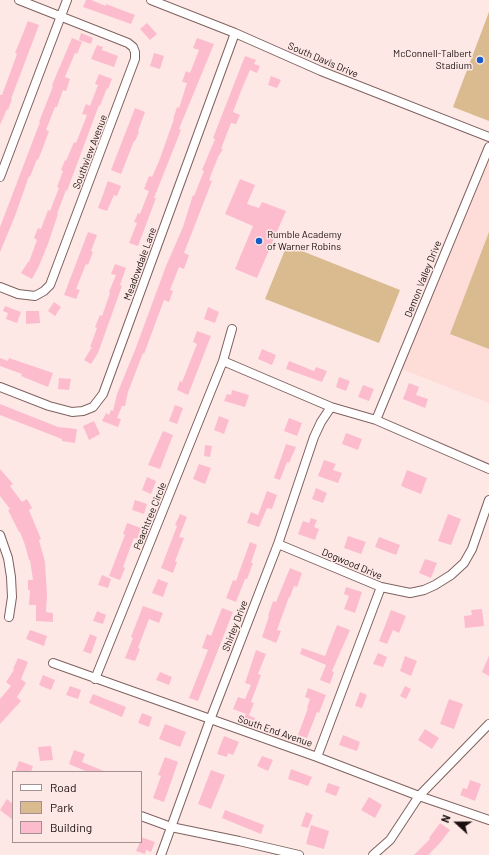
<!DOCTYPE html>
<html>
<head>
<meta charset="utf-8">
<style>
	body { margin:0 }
	#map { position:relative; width:489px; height:855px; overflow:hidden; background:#fde8e6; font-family:Barlow,sans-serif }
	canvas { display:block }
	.legend { position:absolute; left:12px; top:771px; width:130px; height:72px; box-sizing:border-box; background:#fde8e6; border:1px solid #a29190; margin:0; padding:5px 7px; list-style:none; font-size:12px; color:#1a0f0e }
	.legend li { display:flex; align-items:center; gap:8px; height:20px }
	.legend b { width:20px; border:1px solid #a29190 }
	.north { position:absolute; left:437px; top:803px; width:40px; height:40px; -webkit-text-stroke:3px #fde8e6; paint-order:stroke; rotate:291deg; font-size:11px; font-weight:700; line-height:16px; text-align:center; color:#1a0f0e }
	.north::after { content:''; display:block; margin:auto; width:14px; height:18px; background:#1a0f0e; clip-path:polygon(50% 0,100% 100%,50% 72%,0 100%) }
</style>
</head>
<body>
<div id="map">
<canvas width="489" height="855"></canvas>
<ul class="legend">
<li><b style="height:5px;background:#fff"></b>Road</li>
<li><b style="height:11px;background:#d9bb8f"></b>Park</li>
<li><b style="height:11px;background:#fdbcce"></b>Building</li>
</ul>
<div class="north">N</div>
</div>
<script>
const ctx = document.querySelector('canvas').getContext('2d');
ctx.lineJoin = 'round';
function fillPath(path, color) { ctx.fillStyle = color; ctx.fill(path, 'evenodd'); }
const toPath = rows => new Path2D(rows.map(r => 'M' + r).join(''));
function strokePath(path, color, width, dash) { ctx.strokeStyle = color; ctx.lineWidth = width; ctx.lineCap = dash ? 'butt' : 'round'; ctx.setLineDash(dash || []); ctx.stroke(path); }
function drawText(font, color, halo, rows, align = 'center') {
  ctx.font = font + ' Barlow,sans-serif'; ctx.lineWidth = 3; ctx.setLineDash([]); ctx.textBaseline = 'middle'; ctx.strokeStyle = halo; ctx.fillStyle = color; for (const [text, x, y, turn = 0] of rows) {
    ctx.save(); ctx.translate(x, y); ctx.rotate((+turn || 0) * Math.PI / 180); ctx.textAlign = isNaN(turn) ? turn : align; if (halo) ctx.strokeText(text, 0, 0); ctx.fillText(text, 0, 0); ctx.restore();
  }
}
fillPath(toPath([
	[489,147,489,403,398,368]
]), '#fedcd8');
fillPath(toPath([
	[489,12,489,121,453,107],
	[489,232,489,349,450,334],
	[287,245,400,290,379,343,265,299]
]), '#d9bb8f');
fillPath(toPath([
	[86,0,91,0,106,6,106,4,135,15,131,24,83,7],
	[28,21,39,25,11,99,12,99,8,110,7,109,0,125,0,95,2,95,17,54,15,53],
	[147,23,157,34,150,40,140,29],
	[81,33,93,38,91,44,79,40],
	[72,38,82,42,77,54,75,53,65,77,70,79,66,91,63,90,57,107,55,107,46,130,49,131,42,150,38,160,37,159,30,177,29,176,15,216,0,252,0,227,40,122,39,122,53,86,52,85],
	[197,38,214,44,179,129,181,130,154,198,156,198,138,246,129,243,137,223,134,222,138,213,140,214,149,191,144,189,149,176,152,177,159,161,174,119,173,119,177,107,179,108,187,83,182,82,186,71,190,73,199,50,193,48],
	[97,45,103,47,102,50,118,56,114,67,91,59],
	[154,53,164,56,160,69,150,66],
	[245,56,256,60,254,64,260,66,257,73,250,70,243,86,233,112,240,115,236,124,231,123,221,149,223,149,218,157,209,180,212,181,184,253,189,255,184,269,179,267,170,290,173,291,169,302,164,300,144,354,143,353,128,392,125,406,122,406,117,418,121,419,118,427,102,421,106,413,109,415,111,410,113,411,117,394,135,350,166,266,183,227,193,195,194,196,204,171,202,170,215,139,213,138],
	[99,74,112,79,108,89,107,88,100,106,99,105,67,191,66,190,57,214,58,214,48,244,39,266,32,279,21,273,28,262,29,262,37,240,34,238,38,228,41,229,48,210,50,211,59,188,57,187,63,171,61,170,65,160,66,161,74,142,76,143,87,115,82,114,86,104,90,106,98,85,95,84],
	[271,76,281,80,277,88,268,85],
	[135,108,145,112,138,131,139,132,135,141,134,141,121,174,111,170],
	[240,179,255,185,247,204,259,208,262,202,286,211,257,278,235,269,253,226,225,214],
	[108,181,121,186,117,196,114,195,107,211,98,208],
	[88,232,97,235,91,251,93,252,88,265,86,264,76,289,80,290,76,299,64,295],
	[115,264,126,268,120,285,122,286,98,353,91,364,84,360,92,347,90,347,97,328,95,327,100,315,102,316,110,293,109,292,116,275,111,274],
	[54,302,61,307,55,316,48,311],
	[5,306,21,312,17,323,6,319,8,313,3,311],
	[208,307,219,312,215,323,204,319],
	[26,311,39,311,40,323,26,324],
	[197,331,211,336,188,395,177,390,180,381,182,382,197,344,193,342],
	[262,349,276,355,272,365,258,359],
	[0,358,8,361,9,358,53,373,48,387,21,376,22,374,0,366],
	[289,361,314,371,316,367,327,371,322,382,286,369],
	[339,377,350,381,346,391,336,387],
	[59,378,71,379,69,390,58,389],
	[409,383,419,387,416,395,428,399,425,408,403,399],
	[363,385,374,389,369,401,358,397],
	[232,390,249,395,245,407,224,401,227,394,231,395],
	[0,404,58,427,77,429,75,443,62,441,62,439,0,415],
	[175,405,183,408,177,424,169,421],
	[219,416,229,420,224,434,214,430],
	[289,418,302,423,297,436,284,431],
	[94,421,100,434,89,440,83,426],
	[163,431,173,435,160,469,148,465],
	[346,433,362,439,358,450,342,444],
	[286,444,296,447,289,463,287,462,280,480,274,478],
	[205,445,212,446,210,457,204,456],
	[324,460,336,464,333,470,342,473,338,483,318,476],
	[199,464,211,468,205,484,193,479],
	[0,469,13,484,10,486,22,502,27,499,32,508,29,510,41,539,39,540,45,562,47,595,46,612,53,613,53,622,36,621,36,605,29,605,30,590,28,590,28,580,33,580,30,560,29,560,25,545,20,532,19,532,8,510,10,509,0,496],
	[407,470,427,478,421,494,401,486],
	[147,477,156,481,151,494,142,490],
	[316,488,327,493,323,503,312,499],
	[267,491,277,495,272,509,267,508,259,527,247,523,251,512,258,515],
	[135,500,147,504,144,514,132,510],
	[180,514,187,517,179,537,184,538,175,561,177,562,173,573,161,568,177,526,175,525],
	[448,514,461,519,451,545,438,541],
	[311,518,317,520,314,527,319,529,315,540,298,534,303,521,309,523],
	[127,523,141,528,137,539,134,538,123,567,125,568,120,580,109,576,125,535,123,534],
	[348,536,366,542,361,554,344,548],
	[379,537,400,545,396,555,375,547],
	[250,542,257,545,251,563,253,563,247,579,245,579,236,602,226,598,233,580,236,581],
	[425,559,437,563,431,578,419,573],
	[290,568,302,573,297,587,294,586,290,597,289,597,277,630,281,631,276,643,262,637,269,616,268,616,273,601,276,602],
	[102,575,111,579,108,588,98,585],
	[158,579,168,583,163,597,152,593],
	[346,587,362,592,355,613,344,609,349,596,344,594],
	[143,606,163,613,159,623,149,619,138,648,140,649,135,661,125,658,133,638,131,637],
	[222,608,233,612,198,701,189,698,208,650,202,648,207,634,211,636],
	[482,609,484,626,465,628,464,616,472,615,471,610],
	[391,610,406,616,399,633,393,630,387,644,379,641],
	[97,611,106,615,103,624,93,621],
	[337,625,350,630,332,671,334,672,330,684,320,680,326,665,300,654,302,648,325,656],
	[30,630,47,636,44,646,26,639],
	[90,634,97,637,91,654,83,651],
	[256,650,266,654,258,674,261,675,251,702,254,703,249,715,233,709,238,697,245,699,251,685,245,683],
	[378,653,387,657,383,667,373,664],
	[405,656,417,661,411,676,400,671],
	[489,656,489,676,482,672],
	[18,658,28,662,21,679,26,683,17,697,21,701,0,724,0,699,11,686,6,682,14,670,13,669],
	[160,672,172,677,169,685,156,680],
	[43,675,55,680,51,690,39,685],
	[70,686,81,690,78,699,66,695],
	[405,686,411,689,406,699,400,696],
	[308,688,326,695,319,713,317,712,307,738,298,735,308,708,307,708,310,699,305,697],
	[360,692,367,695,362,708,355,706],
	[93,694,126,707,122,717,89,703],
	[449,699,463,704,454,729,440,724],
	[142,713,152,717,149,727,138,723],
	[246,714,255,718,252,726,242,722],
	[165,724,186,732,180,747,159,739],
	[425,729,439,738,432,749,418,740],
	[343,735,360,742,357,751,339,745],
	[224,736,239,742,233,755,228,753,227,757,217,754],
	[51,746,53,760,40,761,38,747],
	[74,750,85,754,82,762,106,772,88,772,69,764],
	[262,756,273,760,268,771,257,766],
	[165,757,178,762,164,802,153,798,161,776,158,775],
	[19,761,33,766,31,772,15,772],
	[291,769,312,777,308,786,288,779],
	[211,770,225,775,211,809,198,804],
	[470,780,481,784,475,801,460,795,463,788,467,789],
	[328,783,340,787,336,796,325,792],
	[369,797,382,805,375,818,361,810],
	[7,799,13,804,13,820,0,810],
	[225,810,264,825,261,834,222,818],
	[306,812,313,815,308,828,301,826],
	[440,823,450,830,439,844,428,855,414,855,430,839,429,838],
	[311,825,329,831,324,849,306,844],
	[141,837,155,842,151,852,146,850,145,854,136,851,140,842,141,842]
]), '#fdbcce');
const minor = toPath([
	[151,0,235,33,321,71,489,137],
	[0,177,67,0],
	[0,287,18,294,35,296,44,291,50,285,135,59,135,52,133,47,128,43,19,0],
	[223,361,232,329],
	[0,387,49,406,72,412,83,411,93,407,103,394,235,33],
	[376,420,489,147],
	[0,535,8,558,11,577,12,597,9,617],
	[278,544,381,587,410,593,424,590,435,585,451,575,464,563,472,549,489,500],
	[53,663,317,757,419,796,489,820],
	[95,679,223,361,331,407,376,420,489,469],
	[317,757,381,587],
	[141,816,171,827,239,841,299,855],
	[161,855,210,720,278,544,314,437,321,422,331,407],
	[373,855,390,840,419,796,489,724]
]);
strokePath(minor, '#7f625f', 10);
strokePath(minor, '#fff', 8);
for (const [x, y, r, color] of [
	[480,60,4,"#165cc7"],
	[259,241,4,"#165cc7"]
]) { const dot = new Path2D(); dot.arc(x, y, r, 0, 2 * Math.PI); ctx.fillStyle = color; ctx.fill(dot); strokePath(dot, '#fde8e6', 1.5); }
drawText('10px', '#1a0f0e', '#fde8e6', [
	["McConnell-Talbert",472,54],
	["Stadium",472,66],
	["Rumble Academy",267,235,"left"],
	["of Warner Robins",267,247,"left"]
], 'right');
drawText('10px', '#1a0f0e', '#fde8e6', [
	["South Davis Drive",323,60,23],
	["Southview Avenue",90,152,-69],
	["Meadowdale Lane",140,264,-70],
	["Demon Valley Drive",423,279,-68],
	["Peachtree Circle",150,516,-68],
	["Dogwood Drive",352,564,23],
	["Shirley Drive",235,626,-69],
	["South End Avenue",275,731,19]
]);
</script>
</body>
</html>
